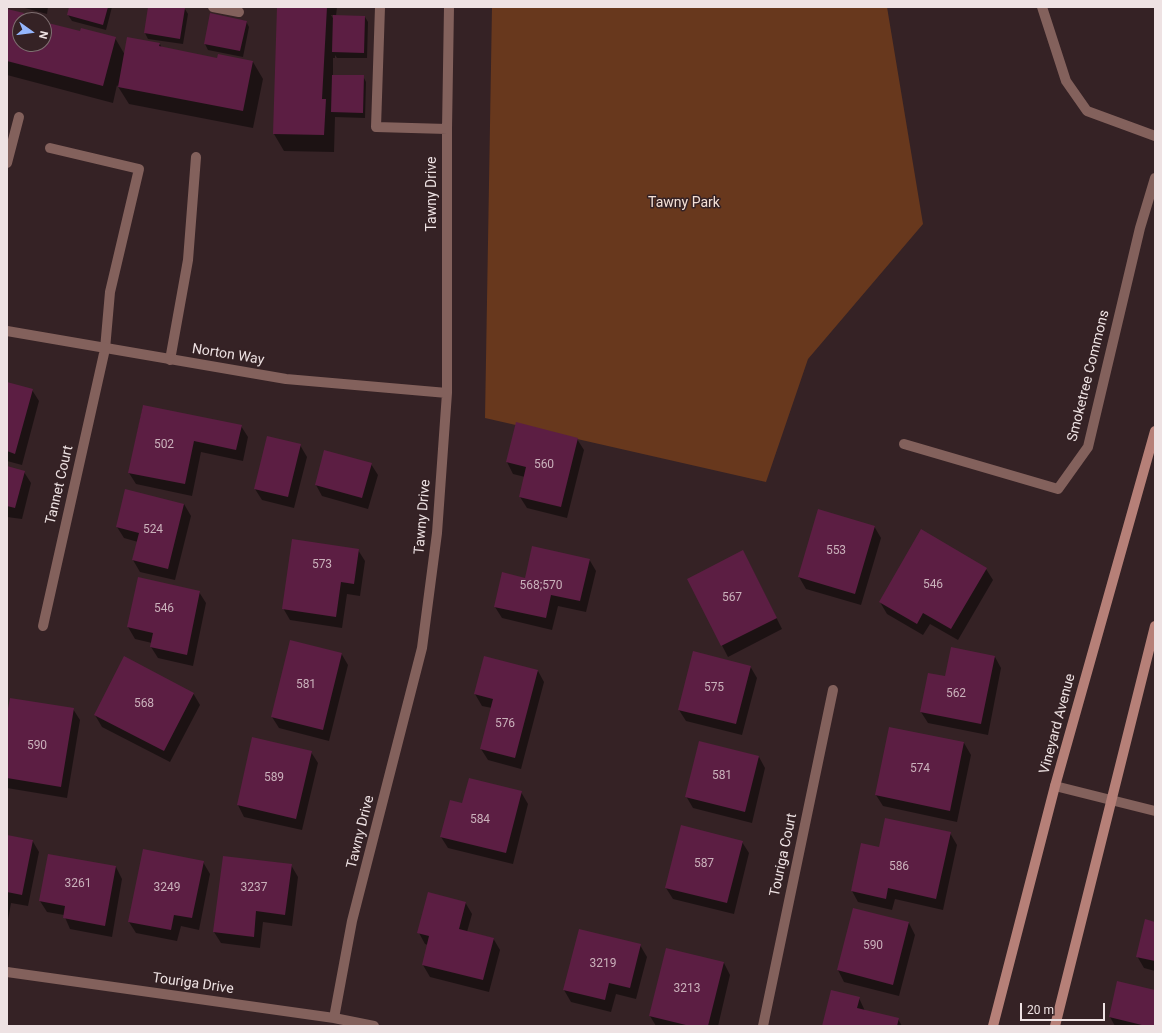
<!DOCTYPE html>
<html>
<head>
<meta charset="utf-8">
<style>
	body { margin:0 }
	#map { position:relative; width:1162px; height:1033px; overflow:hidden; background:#352225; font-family:Roboto,sans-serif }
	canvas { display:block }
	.frame { position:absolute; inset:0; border:8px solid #eee2e3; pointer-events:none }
	.north { position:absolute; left:12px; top:12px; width:40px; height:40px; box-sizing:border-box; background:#352225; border:1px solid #7f6f71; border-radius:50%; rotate:104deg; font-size:11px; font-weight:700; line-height:16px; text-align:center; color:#eee2e3 }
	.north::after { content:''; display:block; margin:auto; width:14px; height:18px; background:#95b6fd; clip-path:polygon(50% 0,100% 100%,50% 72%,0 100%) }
	.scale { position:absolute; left:1020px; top:1003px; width:85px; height:18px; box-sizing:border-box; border:2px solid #eee2e3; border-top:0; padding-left:5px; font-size:12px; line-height:14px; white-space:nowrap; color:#eee2e3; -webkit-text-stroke:3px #352225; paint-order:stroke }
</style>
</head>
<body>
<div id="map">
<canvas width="1162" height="1033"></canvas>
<div class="frame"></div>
<div class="north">N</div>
<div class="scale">20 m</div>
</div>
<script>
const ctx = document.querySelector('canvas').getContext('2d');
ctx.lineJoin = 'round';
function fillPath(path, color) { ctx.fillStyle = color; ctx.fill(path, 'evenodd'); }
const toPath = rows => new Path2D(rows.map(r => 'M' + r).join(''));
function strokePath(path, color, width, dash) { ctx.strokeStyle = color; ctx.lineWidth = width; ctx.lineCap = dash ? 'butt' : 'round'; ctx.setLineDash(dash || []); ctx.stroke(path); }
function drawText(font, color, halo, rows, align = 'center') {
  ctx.font = font + ' Roboto,sans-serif'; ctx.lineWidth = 3; ctx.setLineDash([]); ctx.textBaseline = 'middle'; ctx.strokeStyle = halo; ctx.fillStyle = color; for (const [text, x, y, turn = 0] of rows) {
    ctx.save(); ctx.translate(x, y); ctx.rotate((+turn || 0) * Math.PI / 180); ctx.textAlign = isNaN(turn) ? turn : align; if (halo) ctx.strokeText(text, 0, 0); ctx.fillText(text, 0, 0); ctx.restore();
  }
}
fillPath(toPath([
	[492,7,887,7,923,224,808,359,766,482,485,418]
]), '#68381d');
fillPath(toPath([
	[21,7,48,7,47,14],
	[70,7,112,7,106,30,72,21,68,15],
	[149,7,185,9,188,14,183,44,148,39,145,33],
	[278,7,337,7,336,16,365,17,368,22,367,58,337,58,335,55,335,58,333,58,333,76,363,76,366,82,365,118,335,117,334,152,284,151,274,134],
	[331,15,334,15,334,20],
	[7,10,23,14,25,18,34,20,20,20,20,44,44,44,44,23,81,32,115,38,125,55,160,44,162,48,218,59,253,62,263,79,253,128,129,104,117,85,113,103,7,75],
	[211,15,246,21,249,27,243,57,208,50,205,44],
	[7,383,32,390,39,401,22,465,7,461],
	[143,406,241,426,248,437,243,461,201,452,192,496,136,484,129,473],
	[577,439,584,450,567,518,527,508,520,497,525,477,513,474,507,462],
	[300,445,307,457,294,508,262,500,255,489],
	[371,464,378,475,368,509,322,496,316,485],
	[7,467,24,472,31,483,22,519,7,517],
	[184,504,191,516,175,580,140,572,133,560,138,542,124,538,117,527],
	[874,526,881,538,861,605,806,589,799,577],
	[358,550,365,561,360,596,347,594,342,628,290,620,283,608],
	[589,559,596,571,586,612,558,606,552,630,502,618,495,607],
	[749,563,782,629,728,657,688,580],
	[986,569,993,580,958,640,930,624,923,635,887,614,880,602],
	[199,592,206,603,193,666,158,658,151,647,152,643,135,639,128,627],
	[341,653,348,665,329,741,279,728,272,717],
	[995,657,1001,668,988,735,928,723,921,712],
	[750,666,757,678,742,735,686,721,679,710],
	[538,671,544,682,521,769,488,760,481,749,492,708,482,706,475,694],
	[193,693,200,705,170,762,102,727,95,715],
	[73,709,80,720,67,798,7,788,7,720],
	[890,728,964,743,971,755,957,822,883,806,876,795],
	[253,739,311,752,318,763,302,830,244,817,238,805],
	[759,757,765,768,752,823,693,808,686,796],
	[521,792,528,804,513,864,448,848,441,837,463,804],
	[950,833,957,845,943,910,895,899,892,910,858,902,852,891,879,848],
	[7,836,32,840,39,852,28,906,11,903,8,920],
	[742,842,749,853,734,914,673,899,666,888],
	[203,862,210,874,199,930,181,926,177,941,136,933,129,922],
	[291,865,298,877,292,926,263,922,260,948,221,943,214,932],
	[116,867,122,879,112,937,70,929,64,915,47,912,40,901],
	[465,902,472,914,467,932,493,938,500,950,489,992,430,977,423,965,428,945,425,944,419,933],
	[854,909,909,923,915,935,899,996,844,982,838,970],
	[1155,923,1155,971,1144,968,1137,956],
	[640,945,647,957,636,999,616,994,611,1012,571,1002,564,990],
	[724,963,730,975,718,1026,656,1026,650,1016],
	[1118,982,1155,991,1155,1026,1115,1026,1110,1017],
	[859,998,865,1011,898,1019,902,1026,823,1026]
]), '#0007');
fillPath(toPath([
	[69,7,108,7,103,25,67,15],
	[148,7,185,8,180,39,144,33],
	[277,7,327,7,322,99,326,99,324,135,273,134],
	[7,9,24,13,23,16,36,19,20,20,20,44,44,44,44,22,80,31,81,28,116,37,103,86,7,61],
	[210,13,247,21,240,51,204,44],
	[333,15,365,16,364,53,332,52],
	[127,37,160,43,159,46,217,58,218,54,253,61,243,111,118,87],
	[332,75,364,75,363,113,331,112],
	[7,382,33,389,15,454,7,451],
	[143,405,242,425,236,450,194,441,185,484,128,473],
	[516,422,578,438,561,507,519,497,526,467,506,462],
	[267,436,301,444,288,497,254,489],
	[324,450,372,463,362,498,315,485],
	[7,466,25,471,15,508,7,506],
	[125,489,184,504,168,569,132,560,139,533,116,527],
	[818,509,875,526,855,594,798,577],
	[921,529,987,568,951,629,923,613,917,624,879,602],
	[292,539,359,549,354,584,341,582,336,617,282,609],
	[532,546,590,559,580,601,551,595,546,618,494,607,502,572,525,578],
	[743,550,777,618,721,646,687,579],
	[138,577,200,591,187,655,150,647,153,633,127,627],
	[290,640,342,653,323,730,271,717],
	[951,647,995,656,981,724,920,712,928,673,945,676],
	[693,651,751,666,736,724,678,710],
	[124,656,194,693,164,751,94,715],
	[484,656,538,670,515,758,480,749,493,699,474,694],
	[10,698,74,708,61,787,7,778,7,714],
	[889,727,964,742,950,811,875,795],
	[252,737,312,751,296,819,237,805],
	[699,741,759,756,745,812,685,797],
	[469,778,522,791,506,853,440,837,450,800,462,803],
	[885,818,951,832,936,899,888,888,886,899,851,891,861,843,879,847],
	[681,825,743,841,727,903,665,888],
	[7,835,33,840,22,895,7,892],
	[143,849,204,861,192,918,174,915,171,930,128,922],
	[48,854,116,866,105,926,63,918,65,906,39,901],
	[223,856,292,864,285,915,256,911,254,937,213,932],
	[428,892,466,902,459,929,494,938,483,980,422,965,429,936,417,933],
	[853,908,909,922,893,985,837,970],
	[1145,919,1155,922,1155,961,1136,957],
	[579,929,641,944,630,988,609,983,605,1000,563,990],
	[666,948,724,962,708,1026,690,1026,649,1016],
	[1117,981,1155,990,1155,1026,1146,1026,1109,1017],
	[831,990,860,997,857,1008,899,1018,897,1026,822,1026]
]), '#5c1e43');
strokePath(toPath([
	[50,148,139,169,110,292,105,349],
	[7,163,19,117],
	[170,360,188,260,196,157]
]), '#83615c', 10);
strokePath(toPath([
	[213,7,239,12],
	[380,7,376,127,447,129],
	[1042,7,1066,81,1087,111,1155,136],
	[7,331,286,379,447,393],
	[904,444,1058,489,1088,447,1140,228,1155,178],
	[43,626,105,349],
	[1055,786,1155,811],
	[7,972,334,1018,374,1026],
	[334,1018,352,921,422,648,437,533,447,393,447,129,449,7],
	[763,1026,833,690]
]), '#83615c', 10);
strokePath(toPath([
	[993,1026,1055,786,1155,431],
	[1055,1026,1155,626]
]), '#b68078', 10);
drawText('12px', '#cab1bb', null, [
	["502",164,445],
	["560",544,465],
	["524",153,530],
	["553",836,551],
	["573",322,565],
	["546",933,585],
	["568;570",541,586],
	["567",732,598],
	["546",164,609],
	["581",306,685],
	["575",714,688],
	["562",956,694],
	["568",144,704],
	["576",505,724],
	["590",37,746],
	["574",920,769],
	["581",722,776],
	["589",274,778],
	["584",480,820],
	["587",704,864],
	["586",899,867],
	["3261",78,884],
	["3249",167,888],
	["3237",254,888],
	["590",873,946],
	["3219",603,964],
	["3213",687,989]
]);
drawText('14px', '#eee2e3', '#352225', [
	["Tawny Drive",432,194,-90],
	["Norton Way",228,355,9],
	["Smoketree Commons",1089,376,-76],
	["Tannet Court",60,485,-77],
	["Tawny Drive",423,517,-85],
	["Vineyard Avenue",1058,724,-75],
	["Tawny Drive",361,832,-76],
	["Touriga Court",784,855,-78],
	["Touriga Drive",193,984,8]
]);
drawText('14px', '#f4e0d6', '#352225', [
	["Tawny Park",684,203]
]);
</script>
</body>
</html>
